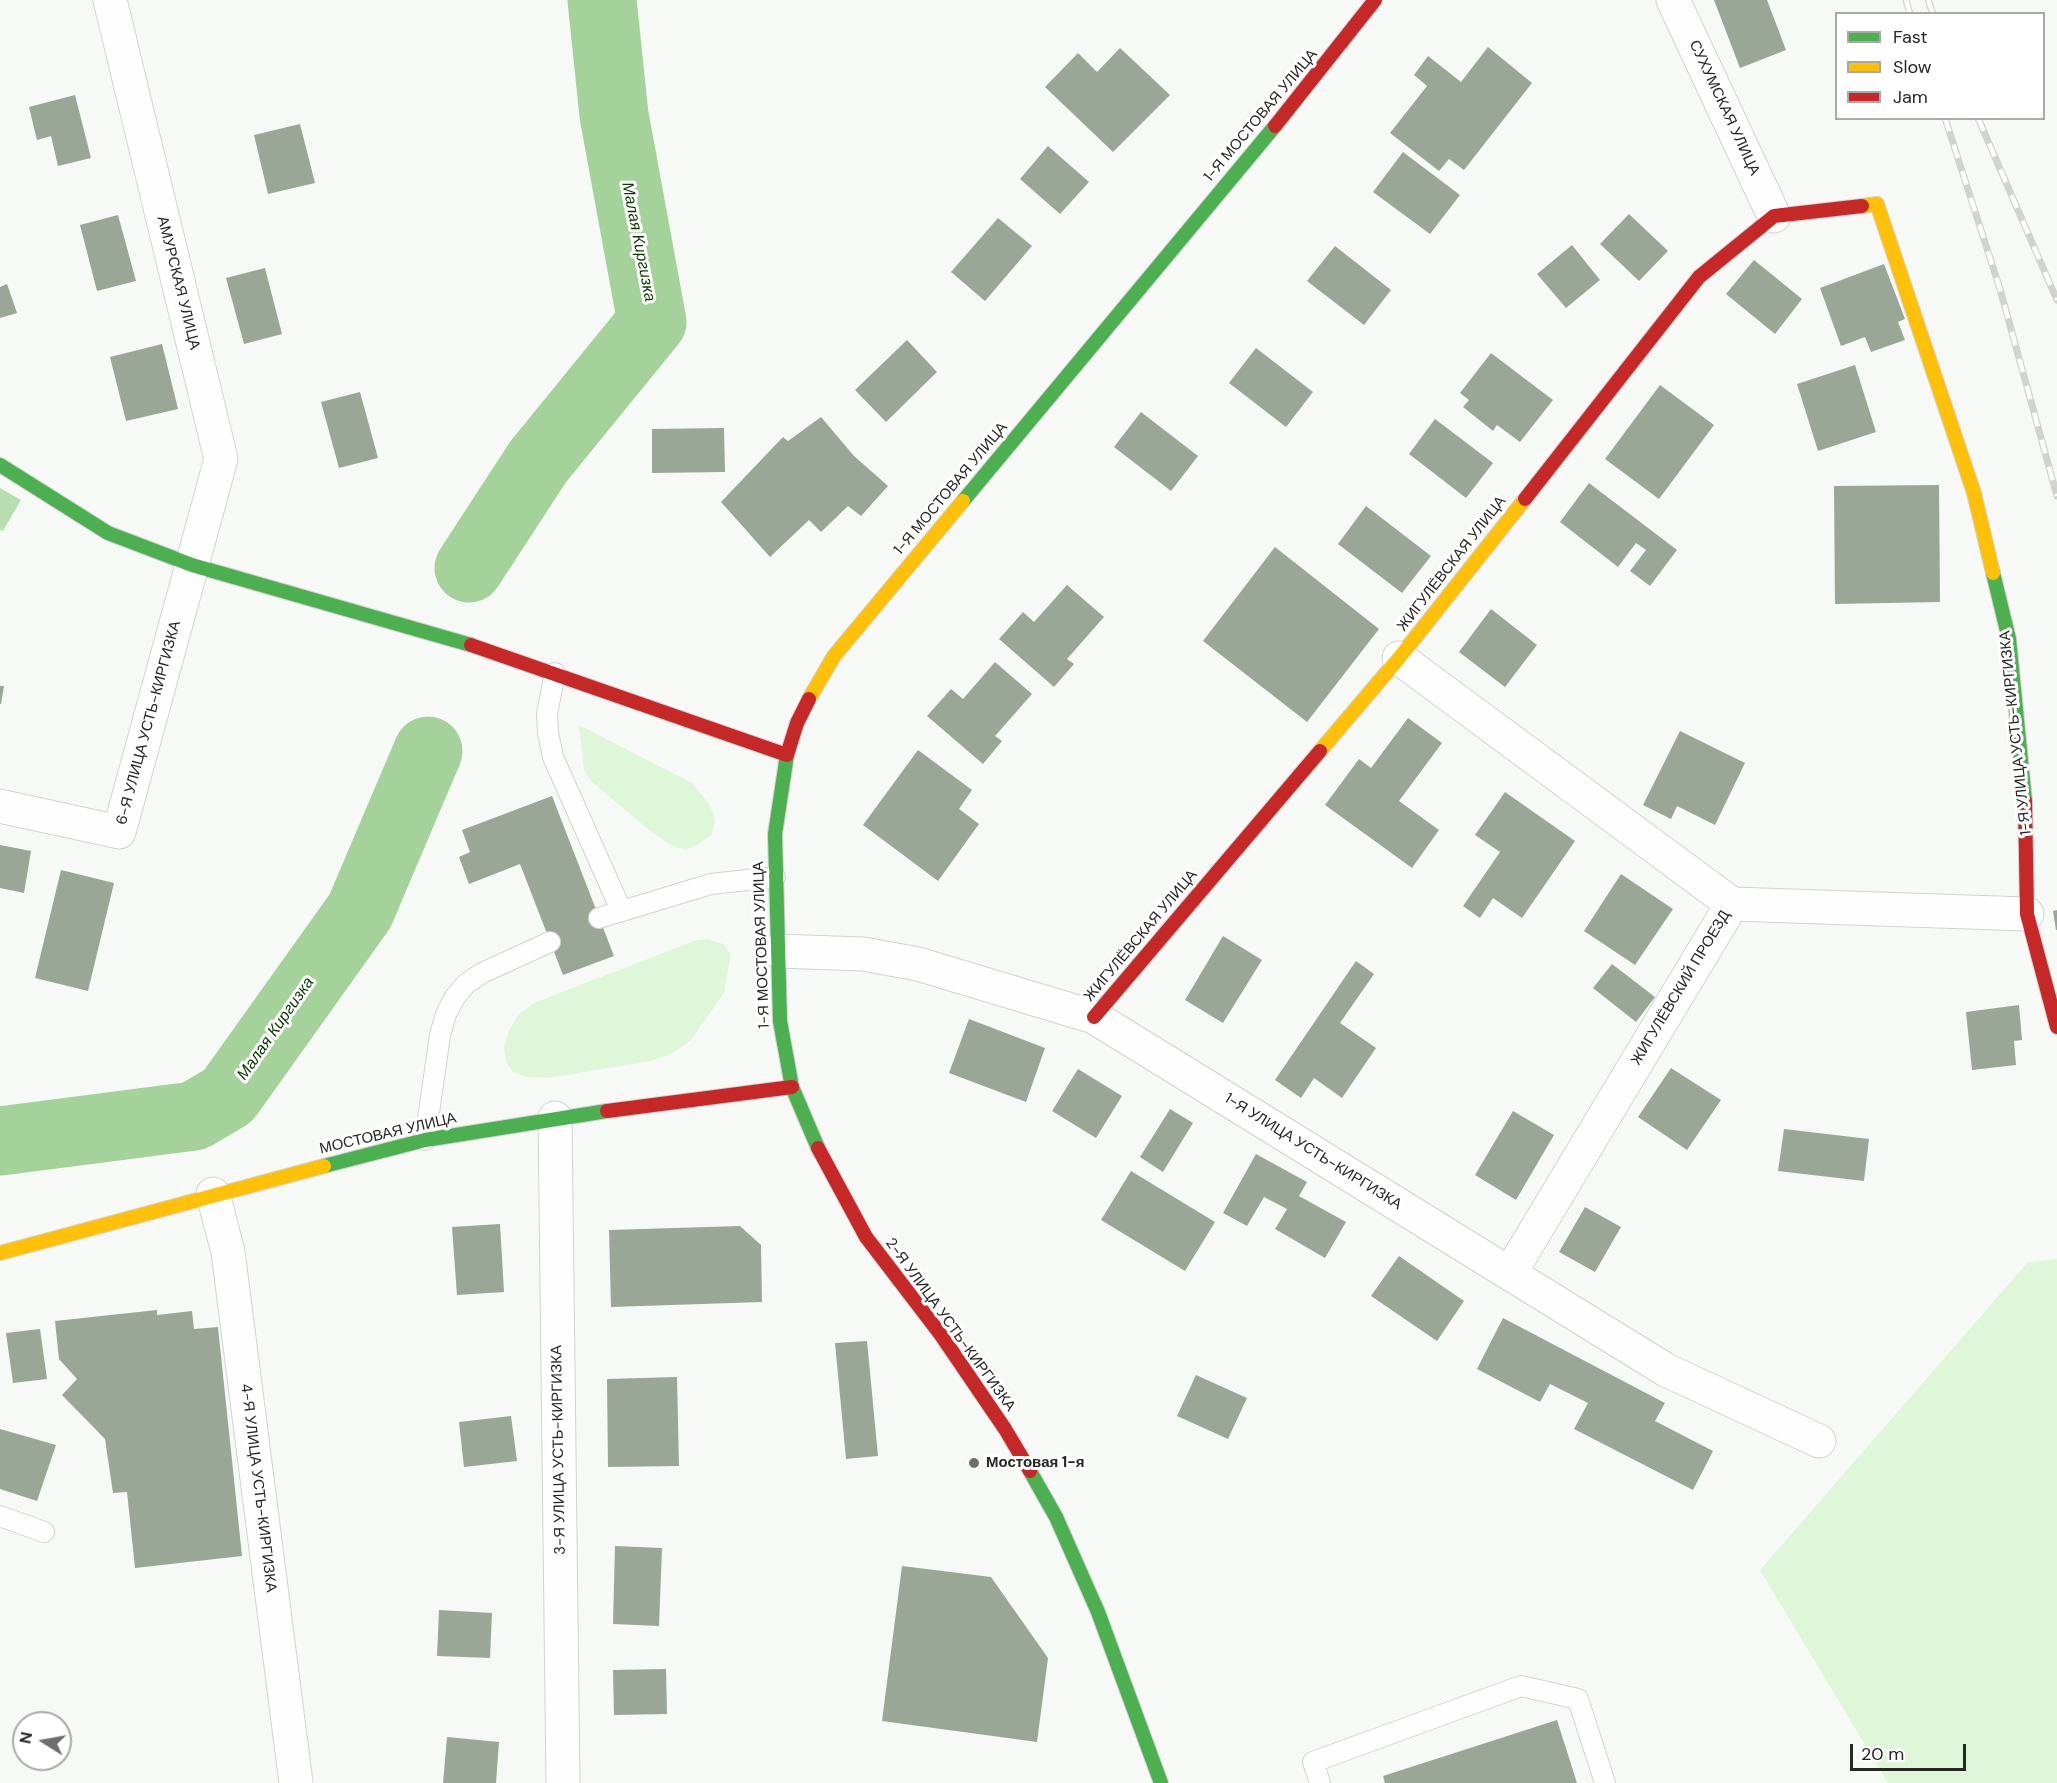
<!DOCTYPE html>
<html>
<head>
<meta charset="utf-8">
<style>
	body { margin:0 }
	#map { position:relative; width:2057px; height:1783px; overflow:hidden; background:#f7f9f6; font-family:"DM Sans",sans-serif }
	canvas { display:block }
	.legend { position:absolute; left:1835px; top:12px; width:210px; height:108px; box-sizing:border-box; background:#fff; border:2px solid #a8a9a8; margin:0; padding:8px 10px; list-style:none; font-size:18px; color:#262725 }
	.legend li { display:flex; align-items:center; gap:12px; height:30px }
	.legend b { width:30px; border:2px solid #a8a9a8 }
	.north { position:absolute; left:12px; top:1711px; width:60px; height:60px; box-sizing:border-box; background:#fff; border:2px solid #a8a9a8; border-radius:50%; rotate:281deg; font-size:16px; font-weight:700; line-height:24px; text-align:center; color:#262725 }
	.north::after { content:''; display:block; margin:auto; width:21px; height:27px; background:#6f706e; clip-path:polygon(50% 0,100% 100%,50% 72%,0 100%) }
	.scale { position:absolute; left:1850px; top:1744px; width:116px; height:27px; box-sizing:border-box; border:3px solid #262725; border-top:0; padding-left:8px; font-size:18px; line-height:21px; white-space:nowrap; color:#262725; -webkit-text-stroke:4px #fff; paint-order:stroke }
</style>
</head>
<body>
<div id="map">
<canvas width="2057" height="1783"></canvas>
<ul class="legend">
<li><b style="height:8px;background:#4caf50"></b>Fast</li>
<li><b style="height:8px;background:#ffc107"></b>Slow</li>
<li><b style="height:8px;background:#c62828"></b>Jam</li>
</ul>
<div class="north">N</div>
<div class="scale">20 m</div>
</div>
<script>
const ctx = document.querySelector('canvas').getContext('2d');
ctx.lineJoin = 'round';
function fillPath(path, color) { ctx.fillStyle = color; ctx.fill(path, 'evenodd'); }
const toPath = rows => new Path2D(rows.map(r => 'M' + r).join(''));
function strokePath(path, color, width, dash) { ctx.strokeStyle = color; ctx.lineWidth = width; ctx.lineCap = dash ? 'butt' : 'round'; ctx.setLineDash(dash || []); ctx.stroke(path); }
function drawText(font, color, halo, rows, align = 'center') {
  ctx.font = font + ' "DM Sans",sans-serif'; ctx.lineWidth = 6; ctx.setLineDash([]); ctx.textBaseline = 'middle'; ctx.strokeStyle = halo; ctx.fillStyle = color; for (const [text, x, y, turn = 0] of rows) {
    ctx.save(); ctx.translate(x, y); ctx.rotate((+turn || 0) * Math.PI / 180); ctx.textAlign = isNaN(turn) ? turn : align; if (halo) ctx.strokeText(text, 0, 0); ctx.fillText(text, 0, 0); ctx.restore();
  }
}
fillPath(toPath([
	[579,725,692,783,710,805,715,821,712,834,699,844,685,850,671,845,650,831,591,781,584,770],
	[707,939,723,944,731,954,724,993,691,1040,673,1053,651,1061,548,1078,527,1077,513,1072,506,1062,504,1047,509,1030,519,1014,534,1003,694,941],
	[2057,1259,2057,1783,1888,1783,1760,1570,2028,1262]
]), '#def7d9');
fillPath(toPath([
	[0,488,21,500,3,531,0,530]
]), '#b8ddb0');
strokePath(toPath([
	[469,568,538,462,652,322,614,115,602,0],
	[0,1141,194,1116,228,1096,360,911,428,751]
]), '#a4d29a', 69);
fillPath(toPath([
	[1714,0,1767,0,1786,50,1740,68],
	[1488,47,1532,83,1464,170,1449,159,1439,171,1390,133,1427,86,1414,75,1428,56,1461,82],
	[1120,48,1170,95,1113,152,1045,87,1078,53,1097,72],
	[75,95,91,158,58,166,51,136,37,140,29,107],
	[300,124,315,183,268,194,254,135],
	[1048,146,1089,182,1060,214,1020,179],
	[1403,152,1460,195,1430,234,1373,192],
	[1629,214,1668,251,1639,281,1600,244],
	[118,215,136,281,97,291,80,225],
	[998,218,1032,246,985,301,951,272],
	[1572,245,1600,280,1566,308,1537,274],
	[1335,246,1391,290,1364,325,1307,281],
	[1754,260,1802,299,1775,334,1726,294],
	[1884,264,1905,319,1898,322,1905,340,1871,352,1865,337,1841,346,1820,288],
	[265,268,282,334,244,344,226,278],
	[7,284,17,313,0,318,0,287],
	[907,340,937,372,886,422,855,390],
	[162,344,178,409,126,421,110,357],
	[1256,348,1313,392,1286,427,1229,383],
	[1491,353,1553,400,1520,442,1497,425,1493,431,1463,407,1469,400,1460,393],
	[1855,365,1876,432,1818,451,1797,384],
	[1660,385,1714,425,1659,499,1605,459],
	[360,392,378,458,339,468,321,402],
	[1141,412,1198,456,1171,491,1114,447],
	[821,417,854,456,888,486,861,516,848,506,821,532,809,520,770,557,721,502,783,437,788,441],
	[1435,419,1493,463,1466,498,1409,454],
	[724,428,725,472,652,473,652,429],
	[1589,483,1677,550,1650,586,1630,571,1646,550,1636,543,1618,567,1560,522],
	[1939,485,1940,602,1835,604,1834,486],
	[1366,506,1431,556,1402,593,1338,544],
	[1275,547,1379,629,1307,722,1203,641],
	[1067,585,1104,617,1067,659,1074,664,1054,687,999,639,1023,612,1034,622],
	[1491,609,1537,645,1505,687,1459,652],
	[995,662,1032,694,995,736,1002,741,983,764,927,716,951,689,963,699],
	[0,686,4,686,1,704,0,704],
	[1408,718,1442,743,1399,801,1439,830,1412,868,1325,805,1359,759,1371,768],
	[1680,731,1745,763,1715,825,1677,806,1671,819,1643,805],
	[918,750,972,790,959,809,979,824,938,881,863,825],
	[1505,792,1575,841,1522,918,1493,898,1480,918,1463,906,1500,852,1475,835],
	[552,796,614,956,563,975,520,864,469,884,459,857,470,852,462,830],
	[0,845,31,851,24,893,0,888],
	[61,870,114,883,88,991,35,978],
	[1621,874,1673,909,1635,965,1584,931],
	[2057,910,2057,930,2056,930,2053,911],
	[1223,936,1262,960,1223,1023,1185,1000],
	[1356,961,1374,974,1340,1023,1376,1048,1342,1098,1314,1078,1301,1098,1275,1080],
	[1612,964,1655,997,1636,1022,1593,988],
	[2019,1005,2022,1040,2014,1041,2016,1065,1972,1070,1966,1012],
	[969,1019,1045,1048,1026,1102,949,1073],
	[1671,1068,1721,1100,1687,1150,1638,1117],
	[1078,1069,1122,1096,1096,1138,1052,1111],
	[1170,1109,1193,1123,1163,1172,1140,1157],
	[1513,1111,1554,1135,1516,1200,1475,1175],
	[1784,1129,1869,1139,1864,1181,1778,1171],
	[1256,1154,1307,1182,1299,1196,1346,1222,1325,1258,1275,1229,1287,1209,1264,1197,1247,1226,1223,1213],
	[1131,1171,1215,1222,1185,1271,1101,1220],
	[1585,1207,1621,1227,1595,1272,1559,1252],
	[500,1224,504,1292,457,1295,452,1227],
	[740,1226,761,1245,762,1302,611,1307,609,1230],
	[1399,1256,1464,1301,1437,1341,1371,1296],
	[157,1310,157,1315,192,1311,194,1329,218,1327,242,1556,135,1568,127,1492,113,1493,105,1439,62,1395,77,1379,59,1359,55,1321],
	[1503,1318,1665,1403,1655,1421,1713,1451,1693,1490,1574,1429,1588,1403,1550,1384,1540,1402,1477,1369],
	[40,1329,47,1379,13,1383,6,1333],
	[867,1341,878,1456,846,1459,835,1343],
	[1196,1375,1247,1398,1228,1439,1177,1416],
	[677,1377,679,1466,608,1467,607,1379],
	[511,1416,517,1461,464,1467,459,1422],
	[0,1429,56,1445,37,1501,0,1489],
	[615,1546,662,1548,659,1626,613,1624],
	[902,1566,991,1577,1048,1658,1037,1742,882,1721],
	[439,1610,492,1613,490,1658,437,1656],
	[666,1669,667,1714,614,1715,613,1670],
	[1557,1720,1577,1783,1385,1783,1383,1776],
	[447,1737,499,1742,496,1783,443,1783]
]), '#9aa696');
const lane = toPath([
	[555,673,547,714,548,733,553,757,621,910],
	[599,918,711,884,775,877],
	[425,1140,440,1035,446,1014,455,997,466,984,482,973,550,942],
	[0,1516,44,1532],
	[1320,1783,1313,1762,1521,1686,1578,1699,1605,1783]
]);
const street = toPath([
	[1673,0,1774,216],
	[1399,658,1732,904,1510,1273],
	[0,806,119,832,221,459,110,0],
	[1732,904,2027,914],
	[778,951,863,954,918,964,1094,1017,1666,1370,1819,1441],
	[555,1118,563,1783],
	[213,1194,228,1252,296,1783]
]);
const fast = toPath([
	[0,465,108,533,192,565,471,645],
	[963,501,1275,126],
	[1993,573,2009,639,2025,801],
	[787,755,775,834,780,1021,792,1087,818,1148],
	[324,1166,425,1140,607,1111],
	[1030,1471,1056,1517,1098,1612,1161,1783]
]);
const slow = toPath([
	[1862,206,1877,204,1974,493,1993,573],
	[809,699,834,656,963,501],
	[1320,751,1399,658,1525,499],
	[0,1253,324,1166]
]);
const jam = toPath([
	[1275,126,1375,0],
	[1525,499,1699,277,1774,216,1862,206],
	[471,645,787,755,797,723,809,699],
	[2025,801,2027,914,2057,1027],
	[1094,1017,1320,751],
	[607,1111,792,1087],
	[818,1148,866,1237,941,1335,1005,1429,1030,1471]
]);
strokePath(lane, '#d2d3d1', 22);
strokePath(street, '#d2d3d1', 35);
strokePath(fast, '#d2d3d1', 16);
strokePath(slow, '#d2d3d1', 16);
strokePath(jam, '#d2d3d1', 16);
strokePath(lane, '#fefefe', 20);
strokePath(street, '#fefefe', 33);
strokePath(fast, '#4caf50', 14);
strokePath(slow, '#ffc107', 14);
strokePath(jam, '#c62828', 14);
const rail = toPath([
	[1906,0,1910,14],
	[1928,0,1933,14],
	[1945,118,2000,289,2057,496],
	[1978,118,2057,300]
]);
strokePath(rail, '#d2d3d1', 7);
strokePath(rail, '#fff', 4.5, [14]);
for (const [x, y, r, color] of [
	[974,1463,6,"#6f706e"]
]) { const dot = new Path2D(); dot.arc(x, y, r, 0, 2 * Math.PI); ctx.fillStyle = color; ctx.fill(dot); strokePath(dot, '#fff', 2); }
drawText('15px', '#262725', '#fff', [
	["СУХУМСКАЯ УЛИЦА",1724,108,65],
	["1-Я МОСТОВАЯ УЛИЦА",1261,116,-50],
	["АМУРСКАЯ УЛИЦА",178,283,76],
	["1-Я МОСТОВАЯ УЛИЦА",951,489,-50],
	["ЖИГУЛЁВСКАЯ УЛИЦА",1452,564,-52],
	["6-Я УЛИЦА УСТЬ-КИРГИЗКА",149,723,-75],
	["1-Я УЛИЦА УСТЬ-КИРГИЗКА",2016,733,-96],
	["ЖИГУЛЁВСКАЯ УЛИЦА",1141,936,-50],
	["1-Я МОСТОВАЯ УЛИЦА",762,945,-92],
	["ЖИГУЛЁВСКИЙ ПРОЕЗД",1681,988,-59],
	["МОСТОВАЯ УЛИЦА",388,1134,-13],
	["1-Я УЛИЦА УСТЬ-КИРГИЗКА",1313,1152,32],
	["2-Я УЛИЦА УСТЬ-КИРГИЗКА",950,1325,54],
	["3-Я УЛИЦА УСТЬ-КИРГИЗКА",559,1450,-91],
	["4-Я УЛИЦА УСТЬ-КИРГИЗКА",258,1488,83]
]);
drawText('bold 15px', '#262725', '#fff', [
	["Мостовая 1-я",986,1463]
], 'left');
drawText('italic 16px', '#0b3700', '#fff', [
	["Малая Киргизка",638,242,79],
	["Малая Киргизка",276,1029,-55]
]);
</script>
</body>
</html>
